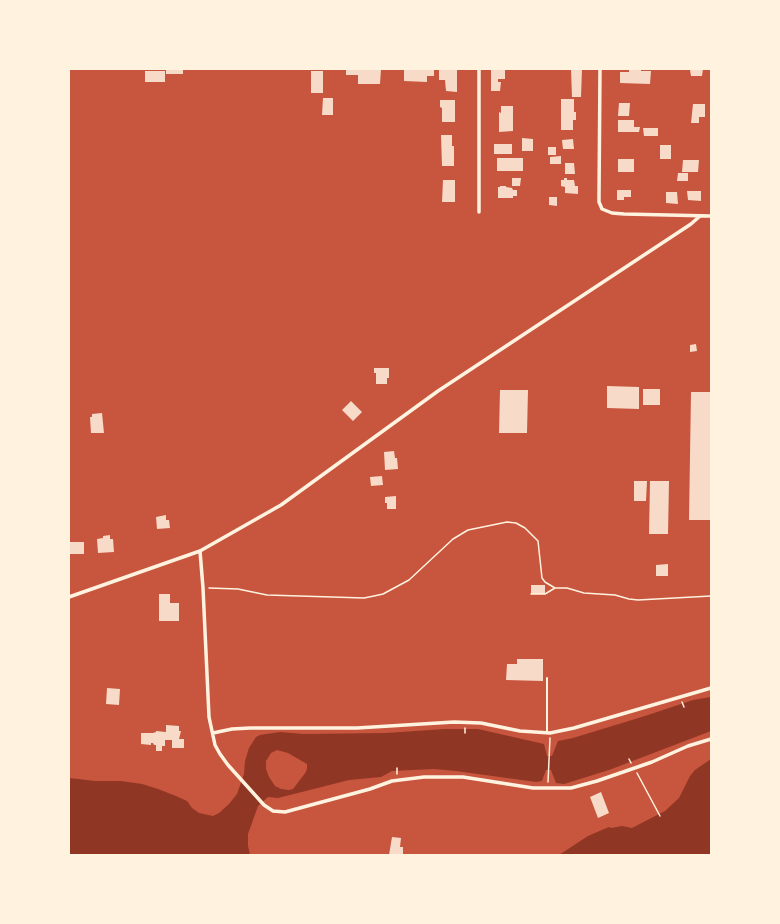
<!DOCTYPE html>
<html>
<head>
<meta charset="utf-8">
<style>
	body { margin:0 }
	#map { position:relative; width:780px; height:924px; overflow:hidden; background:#c8553d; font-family:Barlow,sans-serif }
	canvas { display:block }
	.frame { position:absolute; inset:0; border:70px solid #fff3e0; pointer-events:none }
</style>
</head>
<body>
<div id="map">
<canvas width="780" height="924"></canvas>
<div class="frame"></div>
</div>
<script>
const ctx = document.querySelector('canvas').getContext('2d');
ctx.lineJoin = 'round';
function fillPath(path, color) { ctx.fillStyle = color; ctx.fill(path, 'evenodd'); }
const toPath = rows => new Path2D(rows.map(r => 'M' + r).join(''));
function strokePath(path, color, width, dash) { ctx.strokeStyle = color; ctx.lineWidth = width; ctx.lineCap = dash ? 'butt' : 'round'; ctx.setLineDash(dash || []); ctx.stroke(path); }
fillPath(toPath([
	[711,697,711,731,609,770,564,784,556,783,551,770,546,770,542,781,536,782,456,771,434,769,392,771,381,777,349,780,278,798,268,797,258,806,248,834,248,846,250,855,69,855,69,778,95,781,121,781,142,784,158,789,176,796,187,801,192,808,199,813,213,816,219,813,229,804,237,794,244,774,245,761,249,748,256,737,260,735,280,732,304,734,386,733,445,729,478,729,544,744,547,756,552,756,558,741,573,738,645,716,693,700],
	[277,750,288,753,307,764,307,768,306,772,293,789,289,790,281,789,275,786,269,777,266,769,266,761,271,753],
	[711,759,711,855,559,855,588,836,609,827,611,828,622,826,632,828,665,811,679,798,690,776,695,770]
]), '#8f3625');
fillPath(toPath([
	[166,69,183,69,183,74,166,74],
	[346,69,381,69,380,84,358,84,358,75,346,75],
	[404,69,434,69,434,76,427,76,427,82,404,81],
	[439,69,457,69,457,92,446,91,445,80,439,80],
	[491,69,505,69,505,79,498,79,498,82,501,82,500,91,491,91],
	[571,69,582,69,581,97,572,97],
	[629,69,641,69,641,71,651,71,650,84,620,83,620,72,629,72],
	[692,69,703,69,702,76,691,76,690,70],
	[145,71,165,71,165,82,145,82],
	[311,71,323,71,323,93,311,93],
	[323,98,333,98,333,115,322,115],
	[561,99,574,99,574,112,576,112,576,120,573,120,573,130,561,130],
	[440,100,455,100,455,122,442,122,442,108,440,107],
	[619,103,630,103,629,116,618,116],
	[693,104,705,104,705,117,699,117,699,123,691,123],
	[501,106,513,106,513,131,499,132,499,112,501,113],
	[618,120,634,120,634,127,640,127,639,132,618,132],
	[643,128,658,128,658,136,644,136],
	[441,135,452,135,452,146,454,146,454,166,442,166],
	[522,138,533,139,533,151,522,151],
	[573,139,574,149,563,149,562,140],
	[494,144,512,144,512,154,494,154],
	[660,145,671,145,671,159,660,159],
	[548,147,556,147,556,155,548,155],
	[561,156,561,164,550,164,550,157],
	[497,158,523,158,523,171,497,171],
	[618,159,634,159,634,172,618,172],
	[683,160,699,160,698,172,682,172],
	[565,163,574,163,575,174,565,174],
	[678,173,688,173,688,181,677,181],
	[512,178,521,178,520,186,512,186],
	[564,178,567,178,567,180,574,180,575,186,578,186,578,194,565,193,565,187,561,186,561,180,564,180],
	[443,180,455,180,455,202,442,202],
	[500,186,506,186,506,187,512,188,513,190,517,190,517,196,513,196,513,198,498,198,498,187,500,187],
	[617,190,631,190,631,197,624,197,624,200,617,200],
	[687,191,701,191,701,201,688,200],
	[666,192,677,192,678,204,666,203],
	[549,197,557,197,557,206,549,205],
	[696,344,697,351,690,352,690,345],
	[374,368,389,368,389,378,387,378,387,384,376,384,376,373,374,373],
	[607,386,639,387,639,409,607,408],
	[643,389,660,389,660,405,643,405],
	[500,390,528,390,527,433,499,433],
	[691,392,711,392,711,520,689,520],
	[351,401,362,412,353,421,342,410],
	[102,413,104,433,91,433,90,417,92,417,92,414],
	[394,451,395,458,397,458,398,469,385,470,384,452],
	[382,476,383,485,371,486,370,477],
	[634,481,647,481,646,501,634,501],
	[650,481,669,481,668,534,649,534],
	[396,496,396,509,387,509,387,503,385,503,385,497],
	[166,515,166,520,169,520,170,528,157,529,156,517],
	[110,535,110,539,113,539,114,552,98,553,97,539,103,538,103,536],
	[69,542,84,542,84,554,69,554],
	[668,564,668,576,656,576,656,565],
	[531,585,545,585,545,594,531,594],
	[159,594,170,594,170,603,179,603,179,621,159,621],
	[517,659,543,659,543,681,506,680,507,664,517,664],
	[107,688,120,689,119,705,106,704],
	[166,725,179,726,179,731,181,731,179,739,184,739,184,748,172,748,172,740,165,740,165,746,162,746,162,751,156,751,156,745,154,745,153,743,151,743,151,745,141,744,141,733,153,733,156,732,156,731,166,732],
	[601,792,609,813,598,818,590,797],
	[392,837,401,838,400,847,403,847,403,855,389,855]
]), '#f7dbc8');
strokePath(toPath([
	[209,588,238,589,267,595,364,598,374,596,383,594,409,580,453,539,468,530,507,522,516,523,525,528,538,541,542,578,545,582,555,588,567,588,584,593,615,595,629,599,638,600,711,596],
	[531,594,545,594,555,588],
	[682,702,684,707],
	[465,733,465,728],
	[629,759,631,763],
	[397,768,397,774],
	[637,773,660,816],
	[548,782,550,738]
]), '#fff3e0', 1.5);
strokePath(toPath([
	[547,732,547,678]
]), '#fff3e0', 2);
strokePath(toPath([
	[479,69,479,212],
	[600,69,599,198,599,202,602,209,612,213,624,214,711,216],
	[200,551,203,588,209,717,215,745,220,754,228,765,264,805,273,811,285,812,370,789,392,781,424,777,463,777,533,788,571,788,597,781,652,762,688,746,711,739],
	[69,597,200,551,281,505,438,391,691,224,700,216],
	[213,733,232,729,250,728,357,728,454,722,481,723,520,731,550,733,574,728,711,688]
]), '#fff3e0', 3.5);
</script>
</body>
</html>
